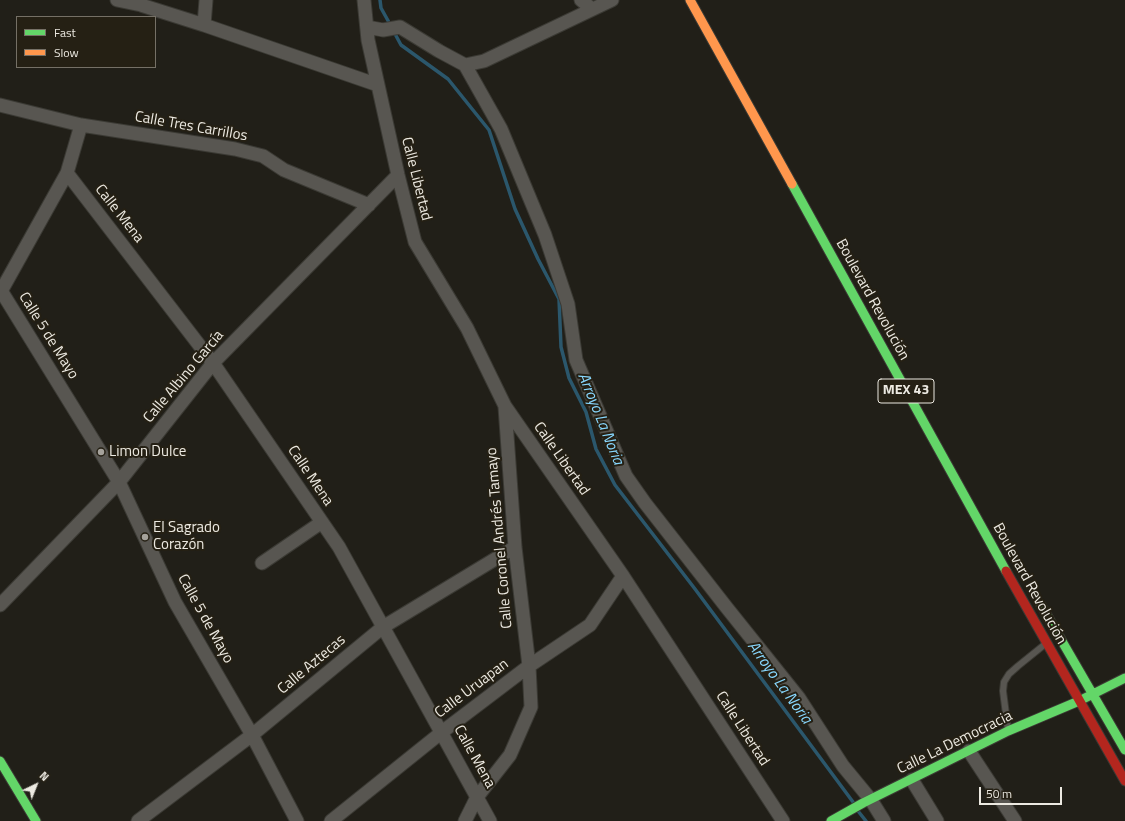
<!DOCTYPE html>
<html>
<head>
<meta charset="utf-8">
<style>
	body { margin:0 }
	#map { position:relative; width:1125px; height:821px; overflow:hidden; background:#211f18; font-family:"Titillium Web",sans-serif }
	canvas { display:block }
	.legend { position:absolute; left:16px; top:16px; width:140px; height:52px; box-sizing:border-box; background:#252014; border:1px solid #757066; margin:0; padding:5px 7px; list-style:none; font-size:12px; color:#ece9e1 }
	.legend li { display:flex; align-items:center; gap:8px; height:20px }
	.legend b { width:20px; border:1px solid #757066 }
	.north { position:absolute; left:16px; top:765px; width:40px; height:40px; -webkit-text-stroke:3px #252014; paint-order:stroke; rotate:43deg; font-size:11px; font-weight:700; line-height:16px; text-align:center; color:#ece9e1 }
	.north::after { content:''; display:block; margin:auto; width:14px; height:18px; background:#ece9e1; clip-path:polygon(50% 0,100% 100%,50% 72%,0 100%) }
	.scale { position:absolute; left:979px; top:787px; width:83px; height:18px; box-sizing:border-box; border:2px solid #ece9e1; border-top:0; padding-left:5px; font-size:12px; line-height:14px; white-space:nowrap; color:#ece9e1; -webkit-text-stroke:3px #252014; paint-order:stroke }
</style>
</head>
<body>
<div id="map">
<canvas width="1125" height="821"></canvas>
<ul class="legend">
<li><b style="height:5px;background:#63d668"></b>Fast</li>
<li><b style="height:5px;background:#ff974d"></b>Slow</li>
</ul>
<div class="north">N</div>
<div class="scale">50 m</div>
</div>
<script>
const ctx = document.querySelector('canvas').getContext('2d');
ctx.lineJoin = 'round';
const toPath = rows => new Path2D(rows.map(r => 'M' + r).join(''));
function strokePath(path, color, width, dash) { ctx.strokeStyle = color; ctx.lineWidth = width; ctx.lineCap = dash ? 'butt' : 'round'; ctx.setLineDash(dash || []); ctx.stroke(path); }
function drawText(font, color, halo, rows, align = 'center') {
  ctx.font = font + ' "Titillium Web",sans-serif'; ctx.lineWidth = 4; ctx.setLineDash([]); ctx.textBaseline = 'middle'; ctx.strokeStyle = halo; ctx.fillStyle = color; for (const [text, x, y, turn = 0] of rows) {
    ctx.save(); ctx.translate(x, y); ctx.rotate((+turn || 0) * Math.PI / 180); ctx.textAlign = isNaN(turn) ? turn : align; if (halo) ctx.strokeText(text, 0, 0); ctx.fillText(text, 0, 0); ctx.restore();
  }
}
strokePath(toPath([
	[380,0,381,8,391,26],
	[394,32,401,45,448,79,489,130,515,209,538,259,559,299,561,347,569,378,586,412,596,449,615,485,695,589,853,802],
	[858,811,866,821]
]), '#2b576c', 3.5);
const lane = toPath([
	[1008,730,1003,691,1004,682,1009,674,1018,666,1044,645]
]);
const street = toPath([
	[117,0,141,5,204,25,378,85],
	[364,0,368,40,398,175,415,242,467,328,505,406,623,576,783,821],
	[581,0,592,9],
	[204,25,206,0],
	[367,27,383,30,400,27,439,51,465,65,484,61,612,0],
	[465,65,501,129,545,235,568,304,576,360,626,476,645,503,727,608,799,698,843,766,871,800,884,821],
	[0,105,81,125,235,149,263,156,284,170,369,205],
	[67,173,213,363,339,547,490,821],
	[0,289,119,482,175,602,252,735,297,821],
	[0,293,67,173,81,125],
	[262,563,322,522],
	[0,605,119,482,213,363,398,175],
	[969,751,1015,821],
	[912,780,937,821],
	[138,821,252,735,383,627,515,547],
	[331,821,442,732,529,666,590,625,623,576],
	[465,821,477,797,510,755,531,707,529,666,515,547,505,407]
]);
const fast = toPath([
	[792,184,1006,571],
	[1041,605,1125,750],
	[0,761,36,821],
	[831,821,863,803,1008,731,1079,701,1125,678]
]);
const slow = toPath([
	[690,0,792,184]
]);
const jam = toPath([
	[1006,571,1125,781]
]);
strokePath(lane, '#3b3a34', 8);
strokePath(street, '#3b3a34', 15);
strokePath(fast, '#3b3a34', 11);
strokePath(slow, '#3b3a34', 11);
strokePath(jam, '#3b3a34', 11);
strokePath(lane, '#585651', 6);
strokePath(street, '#585651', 13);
strokePath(fast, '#63d668', 9);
strokePath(slow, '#ff974d', 9);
strokePath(jam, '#b3261e', 9);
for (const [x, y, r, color] of [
	[101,452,4,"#a5a29b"],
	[145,537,4,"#a5a29b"]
]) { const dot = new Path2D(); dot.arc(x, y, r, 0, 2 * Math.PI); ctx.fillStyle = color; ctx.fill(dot); strokePath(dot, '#252014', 1.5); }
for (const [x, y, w] of [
	[906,391,56]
]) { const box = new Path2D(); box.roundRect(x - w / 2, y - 12, w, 24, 3); ctx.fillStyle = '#252014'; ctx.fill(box); strokePath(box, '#ece9e1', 1); }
drawText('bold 14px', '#ece9e1', null, [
	["MEX 43",906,391]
]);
drawText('15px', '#ece9e1', '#252014', [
	["Calle Tres Carrillos",191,127,10],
	["Calle Libertad",416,179,76],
	["Calle Mena",119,214,52],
	["Boulevard Revolución",872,300,61],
	["Calle 5 de Mayo",48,336,58],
	["Calle Albino García",184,377,-50],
	["Calle Libertad",561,459,55],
	["Calle Mena",310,476,56],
	["Calle Coronel Andrés Tamayo",500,538,-95],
	["Boulevard Revolución",1029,584,61],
	["Calle 5 de Mayo",205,619,61],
	["Calle Aztecas",312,665,-40],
	["Calle Uruapan",472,689,-37],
	["Calle Libertad",742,729,57],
	["Calle La Democracia",955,743,-26],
	["Calle Mena",474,757,61]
]);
drawText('15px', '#ece9e1', '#252014', [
	["Limon Dulce",109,452],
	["El Sagrado",153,528],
	["Corazón",153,545]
], 'left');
drawText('italic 16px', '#88d7fe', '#252014', [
	["Arroyo La Noria",600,419,68],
	["Arroyo La Noria",779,683,54]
]);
</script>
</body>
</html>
